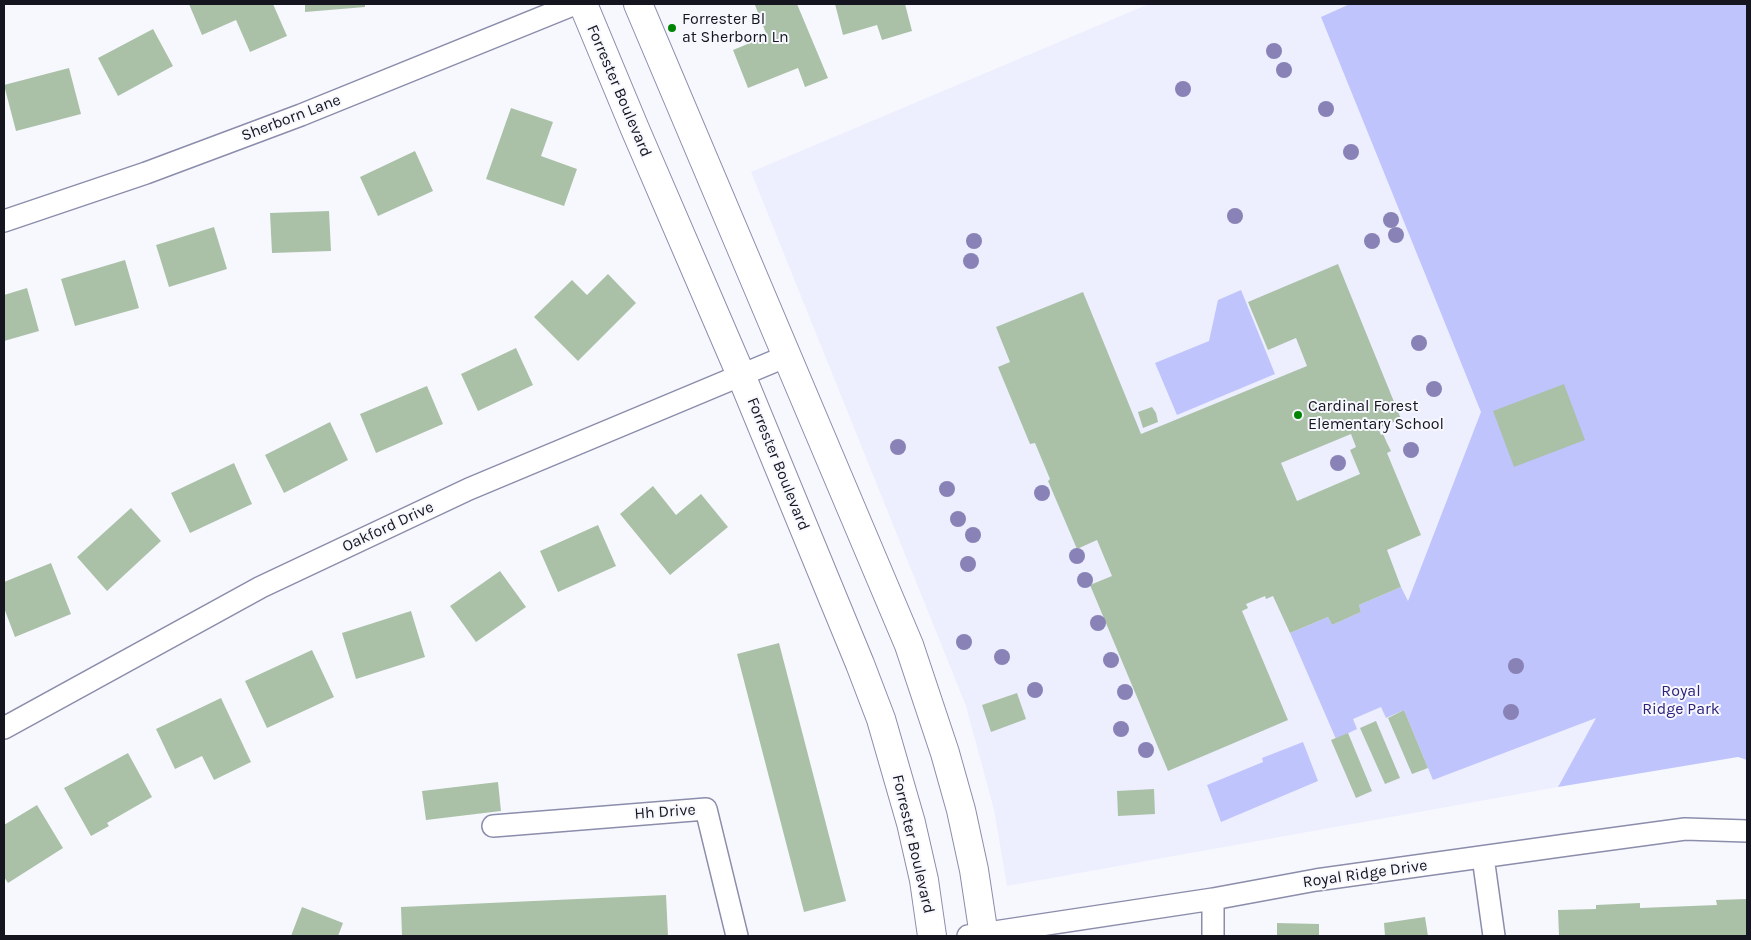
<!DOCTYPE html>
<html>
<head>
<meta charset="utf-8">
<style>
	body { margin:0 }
	#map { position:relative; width:1751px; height:940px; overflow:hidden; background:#f7f8fe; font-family:Karla,sans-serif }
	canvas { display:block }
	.frame { position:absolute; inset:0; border:5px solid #14151f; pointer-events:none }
</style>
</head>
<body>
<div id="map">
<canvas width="1751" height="940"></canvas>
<div class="frame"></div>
</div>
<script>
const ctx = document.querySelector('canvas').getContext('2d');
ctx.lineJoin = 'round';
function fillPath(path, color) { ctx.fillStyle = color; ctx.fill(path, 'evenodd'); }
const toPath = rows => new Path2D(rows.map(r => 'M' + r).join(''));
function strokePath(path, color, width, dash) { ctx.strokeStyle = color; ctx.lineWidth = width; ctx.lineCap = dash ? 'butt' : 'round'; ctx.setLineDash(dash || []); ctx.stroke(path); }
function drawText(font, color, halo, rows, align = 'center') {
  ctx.font = font + ' Karla,sans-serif'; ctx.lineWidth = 4; ctx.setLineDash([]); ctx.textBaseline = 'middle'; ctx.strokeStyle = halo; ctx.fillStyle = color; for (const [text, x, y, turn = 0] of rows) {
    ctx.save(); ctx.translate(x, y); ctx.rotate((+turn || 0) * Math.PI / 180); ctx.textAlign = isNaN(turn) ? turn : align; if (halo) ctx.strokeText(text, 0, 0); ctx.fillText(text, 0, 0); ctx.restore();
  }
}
fillPath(toPath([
	[1149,4,1747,4,1597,718,1558,787,1007,886,994,810,966,706,751,172]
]), '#edeffe');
fillPath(toPath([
	[1350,4,1747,4,1747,760,1738,757,1558,787,1596,718,1433,780,1404,710,1386,718,1381,707,1353,719,1357,729,1336,739,1290,633,1328,617,1332,625,1361,612,1359,605,1401,587,1408,601,1481,412,1321,17],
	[1241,290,1275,374,1177,415,1155,363,1209,341,1218,300],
	[1303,742,1318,781,1221,822,1207,785,1263,762,1262,758]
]), '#c0c4fd');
fillPath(toPath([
	[189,4,273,4,287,36,250,52,236,20,202,35],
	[305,4,365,4,365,7,305,12],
	[759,4,797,4,828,78,805,87,798,68,748,88,733,50,767,36,755,5],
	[835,4,905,4,912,31,882,40,877,25,843,35],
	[153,29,173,66,118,96,98,58],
	[69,68,81,114,16,131,4,85],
	[511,108,553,122,541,156,577,169,564,206,486,179],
	[415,151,433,191,378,216,360,177],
	[329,211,331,251,272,253,270,213],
	[214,227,227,269,169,287,156,245],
	[125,260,139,308,75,326,61,279],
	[1338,264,1401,419,1378,428,1381,435,1383,434,1387,443,1391,451,1387,453,1421,535,1387,550,1401,587,1359,605,1361,612,1332,625,1328,617,1290,633,1273,596,1266,599,1265,596,1246,604,1248,608,1242,611,1288,720,1168,771,1090,585,1112,576,1097,540,1077,549,1048,481,1050,479,1035,443,1030,444,998,367,1010,362,996,327,1083,292,1141,434,1307,366,1296,338,1268,350,1248,302],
	[1351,434,1356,447,1350,450,1360,474,1297,501,1281,463],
	[608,274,636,303,578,361,534,317,572,280,587,295],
	[27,288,39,331,4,341,4,295],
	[516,348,533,385,478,411,461,374],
	[1564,384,1585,440,1514,467,1493,411],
	[427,386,443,424,376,453,360,414],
	[1152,407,1156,413,1158,422,1143,428,1138,412],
	[330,422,348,460,284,493,265,455],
	[234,463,252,504,190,533,171,493],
	[653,486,676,515,701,494,728,527,670,575,620,514],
	[131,508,161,541,107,591,77,557],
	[598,525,616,566,558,592,540,551],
	[51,563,71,614,15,637,4,608,4,582],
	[500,571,526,607,476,642,450,606],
	[411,611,425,657,356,679,342,633],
	[779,643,846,901,804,912,737,654],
	[312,650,334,697,267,728,245,681],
	[1017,693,1026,719,991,732,982,705],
	[221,698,251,762,214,780,202,756,175,769,156,729],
	[1404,710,1428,768,1412,774,1388,718],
	[1376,721,1400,778,1385,784,1360,728],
	[1348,733,1372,791,1356,798,1331,740],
	[128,753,152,797,107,823,109,826,91,836,64,788],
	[498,782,501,811,426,820,422,791],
	[1154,789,1155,814,1118,816,1117,791],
	[37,805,63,848,8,883,4,877,4,825],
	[666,895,668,936,402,936,401,907],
	[1747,899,1747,936,1559,936,1558,910,1596,909,1596,905,1640,903,1640,908,1717,905,1716,900],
	[302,907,343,923,338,936,291,936],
	[1425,917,1428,936,1385,936,1384,923],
	[1277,923,1319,924,1319,936,1277,936]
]), '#aac1a8');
const minor = toPath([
	[4,221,146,173,301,115,575,4],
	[4,728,261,587,469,489,787,356],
	[493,826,706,809,737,936],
	[1483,857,1494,936],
	[1213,899,1213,936],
	[968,936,1213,899,1316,880,1567,845,1685,829,1747,831]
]);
const tertiary = toPath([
	[583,4,635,129,741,375,860,664,881,719,911,823,924,880,932,936],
	[638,4,909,645,945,753,961,810,974,870,984,936]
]);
strokePath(minor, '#8b8dab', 24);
strokePath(tertiary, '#8b8dab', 30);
strokePath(minor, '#fff', 21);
strokePath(tertiary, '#fff', 28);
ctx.fillStyle = '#8882b6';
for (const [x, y] of [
	[1274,51],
	[1284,70],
	[1183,89],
	[1326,109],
	[1351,152],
	[1235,216],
	[1391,220],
	[1396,235],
	[974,241],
	[1372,241],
	[971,261],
	[1419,343],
	[1434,389],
	[898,447],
	[1411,450],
	[1338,463],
	[947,489],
	[1042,493],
	[958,519],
	[973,535],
	[1077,556],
	[968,564],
	[1085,580],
	[1098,623],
	[964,642],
	[1002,657],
	[1111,660],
	[1516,666],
	[1035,690],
	[1125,692],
	[1511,712],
	[1121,729],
	[1146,750]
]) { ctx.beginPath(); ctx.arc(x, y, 8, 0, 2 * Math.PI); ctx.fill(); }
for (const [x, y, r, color] of [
	[672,28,5,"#008404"],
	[1298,415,5,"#008404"]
]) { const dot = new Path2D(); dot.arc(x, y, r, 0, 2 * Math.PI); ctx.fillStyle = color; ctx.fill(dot); strokePath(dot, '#f7f8fe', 2); }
drawText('16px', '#14151f', '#f7f8fe', [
	["Forrester Bl",682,19],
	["at Sherborn Ln",682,37],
	["Cardinal Forest",1308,406],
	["Elementary School",1308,424]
], 'left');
drawText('16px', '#14151f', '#f7f8fe', [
	["Forrester Boulevard",619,91,67],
	["Sherborn Lane",291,118,-21],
	["Forrester Boulevard",778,464,68],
	["Oakford Drive",388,527,-25],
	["Hh Drive",665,812,-4],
	["Forrester Boulevard",913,844,77],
	["Royal Ridge Drive",1365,874,-8]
]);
drawText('16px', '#2e227b', '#f7f8fe', [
	["Royal",1681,691],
	["Ridge Park",1681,709]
]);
</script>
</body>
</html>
